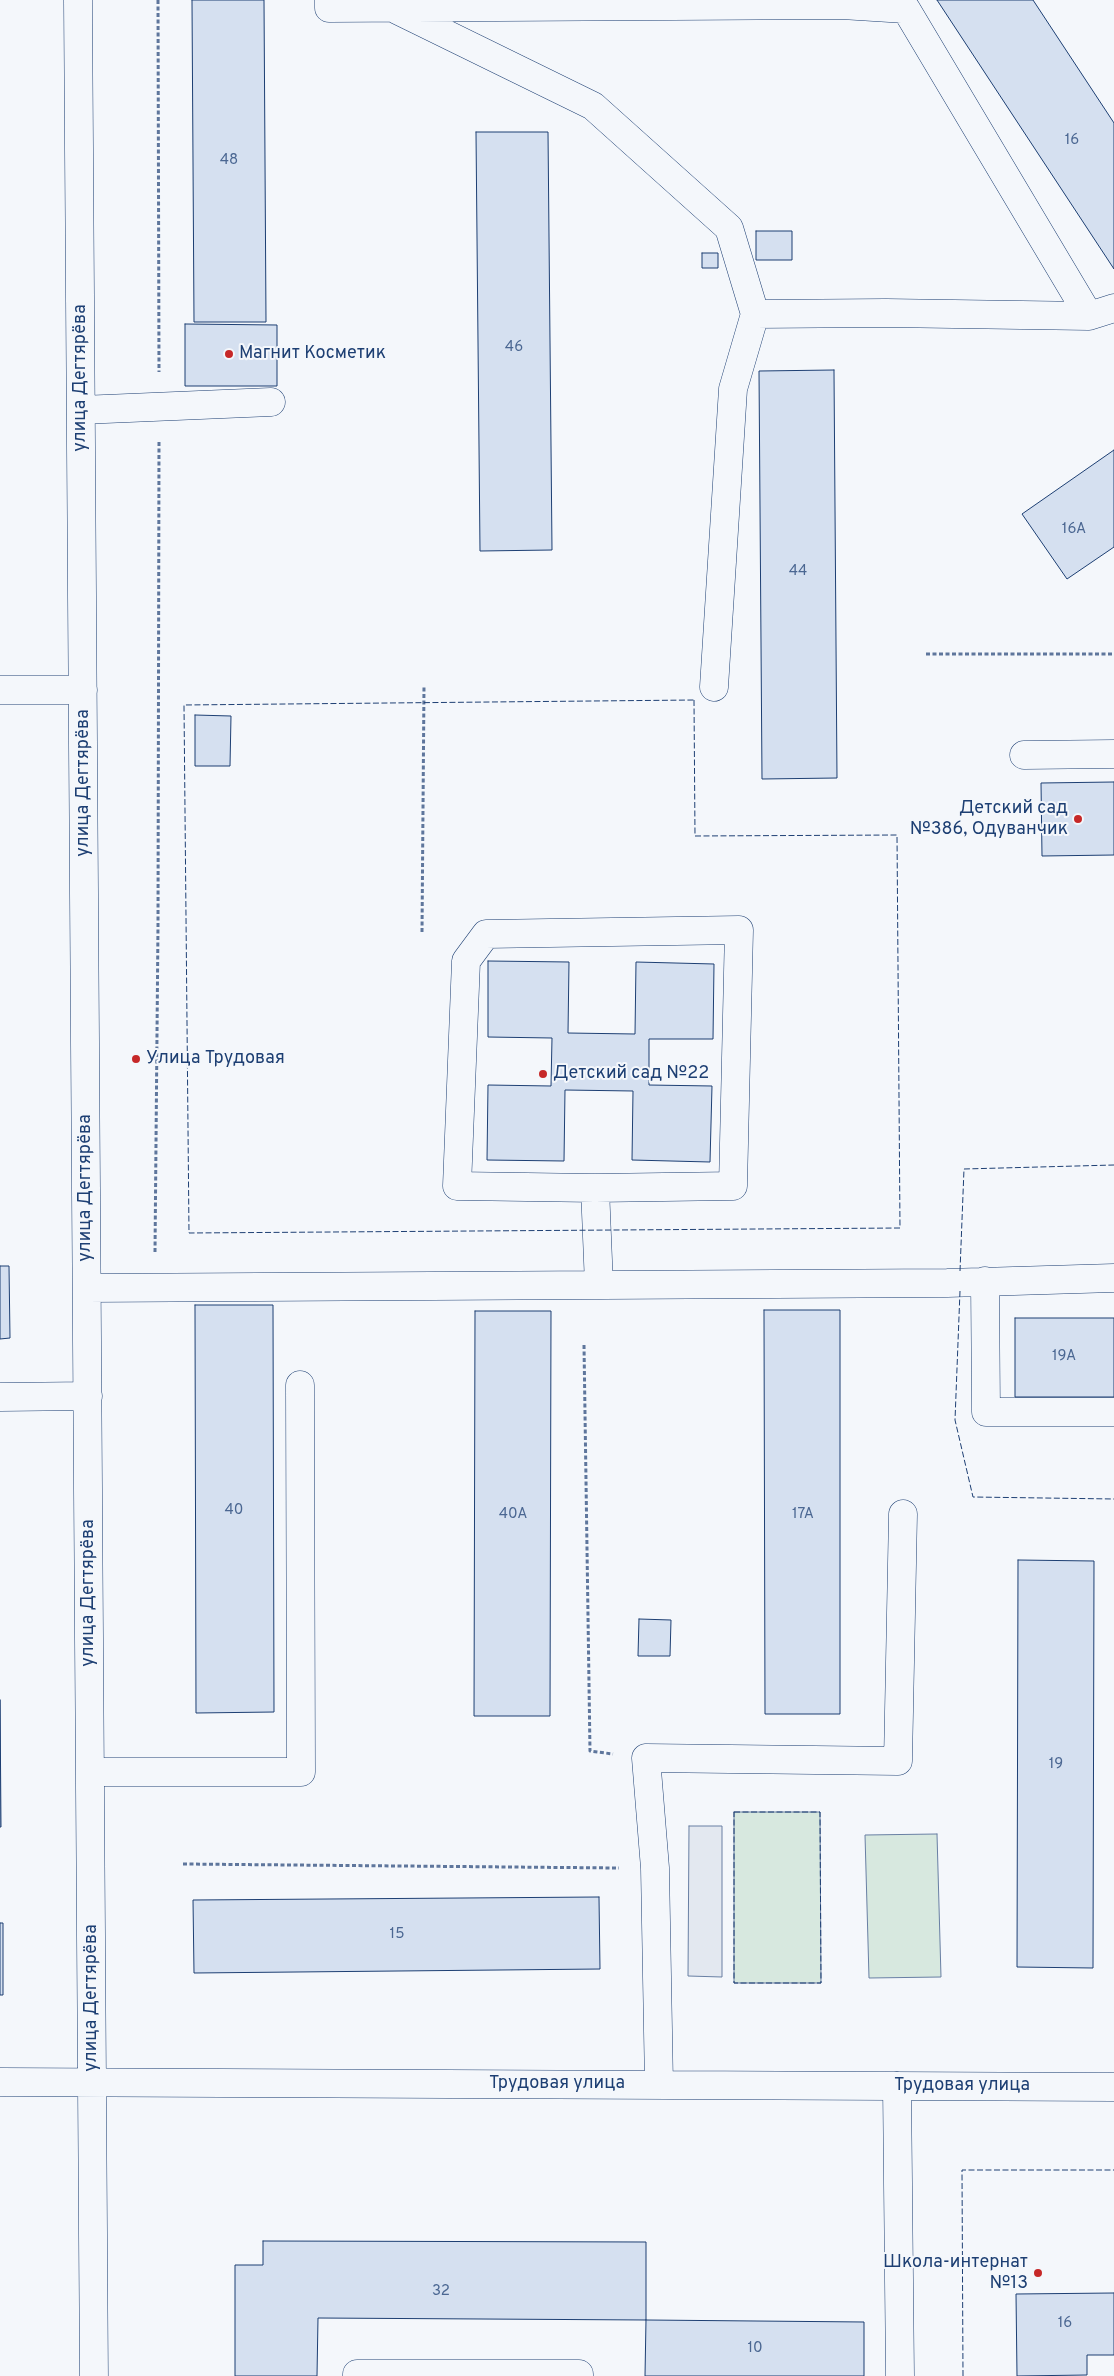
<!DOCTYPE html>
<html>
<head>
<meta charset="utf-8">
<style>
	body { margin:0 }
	canvas { display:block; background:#f4f7fb }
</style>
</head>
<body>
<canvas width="1114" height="2376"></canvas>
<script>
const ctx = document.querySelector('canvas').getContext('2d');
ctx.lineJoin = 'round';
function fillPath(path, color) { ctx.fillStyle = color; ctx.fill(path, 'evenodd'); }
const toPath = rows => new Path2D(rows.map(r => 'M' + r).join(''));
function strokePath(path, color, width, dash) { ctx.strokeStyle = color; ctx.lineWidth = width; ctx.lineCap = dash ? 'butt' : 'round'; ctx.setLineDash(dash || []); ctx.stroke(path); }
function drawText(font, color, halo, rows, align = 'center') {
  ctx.font = font + ' Overpass,sans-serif'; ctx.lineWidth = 4; ctx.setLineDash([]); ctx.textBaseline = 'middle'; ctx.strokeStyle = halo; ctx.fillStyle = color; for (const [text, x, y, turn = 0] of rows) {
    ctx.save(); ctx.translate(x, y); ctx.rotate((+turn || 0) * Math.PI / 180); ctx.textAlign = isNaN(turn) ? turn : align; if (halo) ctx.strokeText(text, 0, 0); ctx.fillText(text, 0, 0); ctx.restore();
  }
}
const green = toPath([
	[734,1812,820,1812,821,1983,734,1983,734,1812],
	[937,1834,941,1977,869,1978,865,1835,937,1834]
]);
fillPath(green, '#d7e8df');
strokePath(green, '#687fa3', 1);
const parking = toPath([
	[689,1826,722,1826,722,1977,688,1976,689,1826]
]);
fillPath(parking, '#e3e8f0');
strokePath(parking, '#687fa3', 1);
const building = toPath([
	[192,0,264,0,266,322,194,322,192,0],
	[937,0,1033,0,1114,123,1114,269,937,0],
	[476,132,548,132,552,550,480,551,476,132],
	[756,231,792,231,792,260,756,260,756,231],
	[702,253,718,253,718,268,702,268,702,253],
	[185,324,277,325,277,386,185,386,185,324],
	[834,370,837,778,762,779,759,371,834,370],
	[1114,450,1114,547,1067,579,1022,514,1114,450],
	[195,715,231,716,230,766,195,766,195,715],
	[1114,782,1114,855,1042,856,1041,783,1114,782],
	[488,961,569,962,568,1033,635,1034,636,962,714,964,713,1039,649,1039,649,1085,712,1086,710,1162,632,1160,633,1091,565,1090,564,1161,487,1160,488,1085,551,1086,552,1038,488,1037,488,961],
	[0,1266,9,1266,10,1338,0,1339,0,1266],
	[195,1305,273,1305,274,1712,196,1713,195,1305],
	[764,1310,840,1310,840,1714,765,1714,764,1310],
	[475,1311,551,1311,550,1716,474,1716,475,1311],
	[1015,1318,1114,1318,1114,1397,1015,1397,1015,1318],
	[1018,1560,1094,1561,1093,1968,1017,1967,1018,1560],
	[639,1619,671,1620,670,1656,638,1656,639,1619],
	[0,1700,1,1827,0,1827,0,1700],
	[599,1897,600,1969,194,1973,193,1900,599,1897],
	[0,1923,3,1923,3,1995,0,1995,0,1923],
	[263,2241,646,2242,646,2320,318,2318,317,2376,235,2376,235,2265,263,2265,263,2241],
	[1114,2293,1114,2355,1087,2355,1087,2375,1017,2376,1016,2294,1114,2293],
	[646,2320,864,2322,864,2376,645,2376,646,2320]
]);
fillPath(building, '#d5e0f0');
strokePath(building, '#1d3f73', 1);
const minor = toPath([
	[78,0,94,2376],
	[329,0,329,8,842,5,906,9,1089,316],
	[397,10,593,106,729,228,755,314,886,313,1089,316,1114,308],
	[81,410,271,402],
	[714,687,733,389,755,314],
	[0,690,83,690],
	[1024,755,1114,754],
	[595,1188,457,1186,466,961,486,934,739,930,733,1186,595,1188,599,1285],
	[985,1281,986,1412,1114,1412],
	[87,1288,947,1283,1114,1278],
	[0,1397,88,1396],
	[90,1772,301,1772,300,1385],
	[0,2082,1114,2087],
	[659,2085,655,1868,646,1758,898,1761,903,1514],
	[897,2086,900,2376],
	[357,2376,357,2374,579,2374,579,2376]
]);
strokePath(minor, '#1d3f73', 29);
strokePath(toPath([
	[158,0,159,372],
	[926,654,1114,654],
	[422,932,424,686],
	[155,1252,158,926,159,441],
	[584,1345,590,1751,613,1754],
	[183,1864,619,1868]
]), '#5e769c', 3, [4, 2.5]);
strokePath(minor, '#f4f7fb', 28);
strokePath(toPath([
	[694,700,695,836,897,835,900,1228,189,1233,184,705,694,700],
	[960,1271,964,1169,1114,1165],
	[960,1291,955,1420,973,1497,1114,1499],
	[734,1812,820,1812,821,1983,734,1983,734,1812],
	[963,2376,962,2170,1114,2170]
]), '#1d3f73', 1, [6, 2.5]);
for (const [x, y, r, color] of [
	[229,354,5,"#c62828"],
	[1078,819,5,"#c62828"],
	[136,1059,5,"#c62828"],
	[543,1074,5,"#c62828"],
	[1038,2273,5,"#c62828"]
]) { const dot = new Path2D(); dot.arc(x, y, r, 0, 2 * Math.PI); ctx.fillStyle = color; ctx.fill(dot); strokePath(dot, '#f4f7fb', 2); }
drawText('15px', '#4b6792', null, [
	["16",1072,141],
	["48",229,161],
	["46",514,348],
	["16А",1074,530],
	["44",798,572],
	["19А",1064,1357],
	["40",234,1511],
	["40А",513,1515],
	["17А",803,1515],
	["19",1056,1765],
	["15",397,1935],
	["32",441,2292],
	["16",1065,2324],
	["10",755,2349]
]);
drawText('18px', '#1d3f73', '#f4f7fb', [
	["Магнит Косметик",239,354],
	["Детский сад",1068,809,"right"],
	["№386, Одуванчик",1068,830,"right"],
	["Улица Трудовая",146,1059],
	["Детский сад №22",553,1074],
	["Школа-интернат",1028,2263,"right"],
	["№13",1028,2284,"right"]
], 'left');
drawText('18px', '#1d3f73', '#f4f7fb', [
	["улица Дегтярёва",81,378,-90],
	["улица Дегтярёва",84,783,-90],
	["улица Дегтярёва",86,1188,-90],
	["улица Дегтярёва",89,1593,-90],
	["улица Дегтярёва",92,1998,-90],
	["Трудовая улица",557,2084],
	["Трудовая улица",962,2086]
]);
</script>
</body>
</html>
